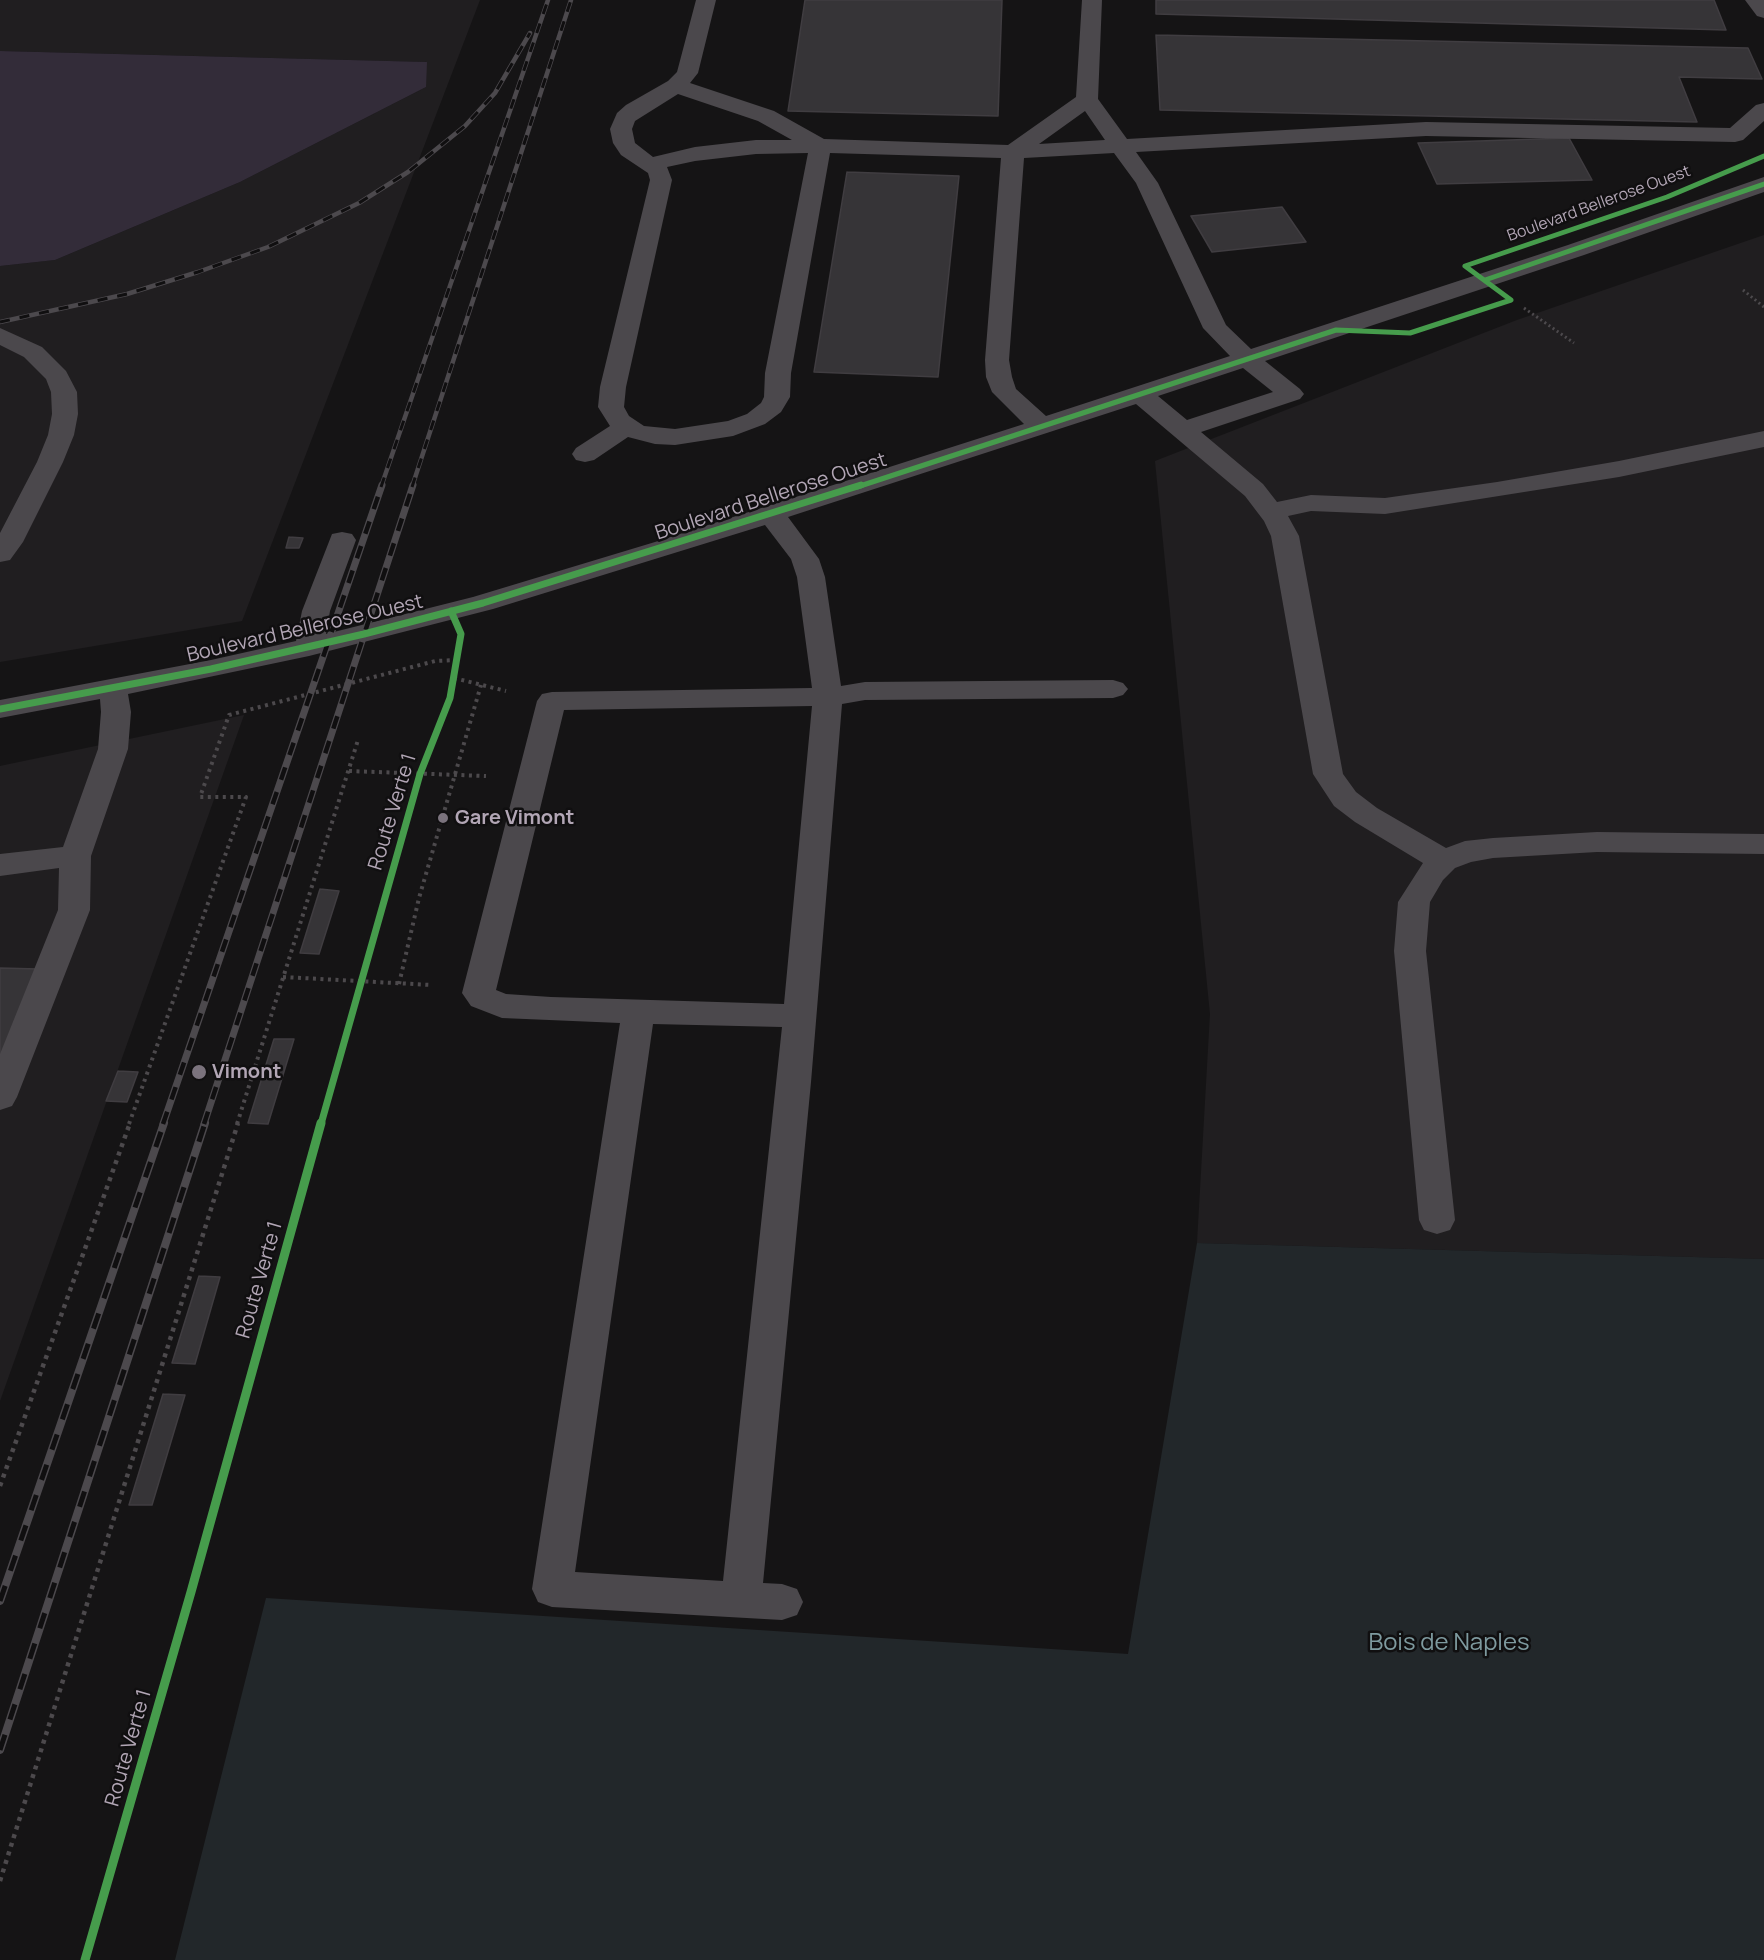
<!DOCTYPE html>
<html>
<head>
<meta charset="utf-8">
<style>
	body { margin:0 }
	canvas { display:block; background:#151415 }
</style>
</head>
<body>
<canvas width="1764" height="1960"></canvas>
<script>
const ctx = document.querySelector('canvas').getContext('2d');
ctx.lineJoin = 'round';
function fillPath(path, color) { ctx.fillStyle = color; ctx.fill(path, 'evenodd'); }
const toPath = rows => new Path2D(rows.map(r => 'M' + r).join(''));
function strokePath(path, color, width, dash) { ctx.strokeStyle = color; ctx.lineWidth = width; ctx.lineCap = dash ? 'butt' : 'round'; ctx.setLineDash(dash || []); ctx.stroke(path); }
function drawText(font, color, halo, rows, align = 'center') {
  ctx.font = font + ' Manrope,sans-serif'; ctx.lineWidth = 5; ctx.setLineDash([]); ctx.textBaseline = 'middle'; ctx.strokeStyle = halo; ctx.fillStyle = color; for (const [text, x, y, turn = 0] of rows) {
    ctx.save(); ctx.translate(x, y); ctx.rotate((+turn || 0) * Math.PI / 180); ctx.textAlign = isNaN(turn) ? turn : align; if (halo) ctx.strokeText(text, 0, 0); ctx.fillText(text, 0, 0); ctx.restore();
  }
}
fillPath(toPath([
	[0,0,480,0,242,621,0,662,0,266,55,260,240,182,426,87,426,62,0,51],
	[1764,235,1764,1259,1197,1243,1210,1014,1155,461,1517,320],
	[244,715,0,1401,0,766]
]), '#201e20');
fillPath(toPath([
	[1197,1243,1764,1259,1764,1960,175,1960,266,1598,1128,1654]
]), '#22272a');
fillPath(toPath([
	[0,51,427,62,426,87,240,182,55,260,0,266]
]), '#332c39');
const building = toPath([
	[805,0,1002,0,998,116,788,111,805,0],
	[1156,0,1714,0,1726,30,1156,14,1156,0],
	[1156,35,1748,48,1762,79,1679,77,1697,122,1160,110,1156,35],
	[1569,138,1592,180,1437,184,1418,143,1569,138],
	[847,172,959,176,938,377,814,372,847,172],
	[1282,207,1306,242,1212,252,1191,216,1282,207],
	[289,537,303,538,299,548,286,548,289,537],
	[320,889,339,891,319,954,300,953,320,889],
	[0,968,38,969,0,1062,0,968],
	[274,1039,294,1039,268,1124,248,1123,274,1039],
	[118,1071,138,1072,127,1102,106,1101,118,1071],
	[199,1276,220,1277,195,1364,172,1363,199,1276],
	[163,1394,185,1395,152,1505,129,1505,163,1394]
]);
fillPath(building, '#363437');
strokePath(building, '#403d41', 1.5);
strokePath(toPath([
	[1743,290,1764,307],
	[1524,308,1574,343]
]), '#4c494c', 3, [2, 3]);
strokePath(toPath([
	[454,678,506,691],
	[349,771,486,776],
	[283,977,432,985],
	[399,984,419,898,481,685],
	[129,1124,246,797,200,797,229,715,435,661,458,660],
	[237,1124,358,740]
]), '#4c494c', 4, [3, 4.5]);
strokePath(toPath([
	[0,1486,130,1123],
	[0,1881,238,1123]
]), '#4c494c', 4.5, [4, 5]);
fillPath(toPath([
	[696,0,716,0,698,73,690,83,774,111,824,139,1008,145,1076,97,1082,0,1102,0,1098,99,1127,139,1426,122,1730,128,1756,105,1764,103,1764,121,1743,140,1735,142,1426,136,1136,152,1158,183,1226,325,1251,349,1568,245,1764,177,1764,192,1584,255,1265,361,1300,389,1304,394,1300,399,1201,432,1263,484,1277,502,1311,495,1385,498,1497,482,1619,461,1764,431,1764,447,1619,477,1385,514,1311,511,1288,516,1299,536,1343,774,1356,792,1377,808,1446,848,1465,841,1493,838,1597,832,1764,834,1764,854,1597,852,1493,858,1471,862,1455,868,1443,880,1430,902,1426,951,1455,1220,1450,1230,1437,1234,1424,1230,1419,1220,1394,951,1398,902,1423,863,1355,822,1334,806,1313,774,1271,536,1264,521,1245,496,1136,404,788,517,819,559,825,577,841,686,865,682,1113,680,1123,683,1128,689,1123,695,1113,698,865,700,842,704,811,1082,763,1583,782,1584,797,1589,803,1602,797,1615,782,1620,552,1607,538,1602,532,1589,620,1023,502,1018,471,1006,462,993,537,701,542,694,552,692,812,688,797,577,791,559,765,525,493,609,309,656,128,694,131,712,128,749,91,856,90,910,17,1097,12,1106,0,1110,0,1054,58,910,59,868,0,876,0,854,63,847,98,749,101,712,100,699,0,718,0,700,211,660,296,641,302,611,332,534,342,532,352,534,356,540,330,611,326,634,473,597,655,542,1024,424,992,392,986,377,985,360,1001,158,830,153,791,373,790,397,781,412,765,424,733,436,675,445,655,444,628,437,594,460,585,462,576,460,572,454,576,448,610,426,598,407,600,387,650,180,648,173,621,155,613,143,610,129,617,113,626,105,668,81,677,72,696,0],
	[678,94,758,121,792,140,756,140,695,147,653,157,635,143,632,129,635,121,678,94],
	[1085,111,1105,140,1039,144,1085,111],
	[808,153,765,373,764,397,761,403,747,414,728,421,675,429,644,426,629,416,624,407,626,387,672,180,667,167,695,161,756,154,808,153],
	[1114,153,1136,183,1203,328,1230,356,1046,416,1016,389,1012,377,1009,360,1024,158,1114,153],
	[1243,368,1273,392,1187,420,1158,396,1243,368],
	[812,706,784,1004,551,997,506,994,496,990,564,710,812,706],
	[653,1024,782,1027,723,1581,575,1572,653,1024],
	[1745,0,1764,0,1764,18,1757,16,1745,0],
	[0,328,42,347,66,371,77,392,78,414,74,435,63,462,23,542,10,560,0,562,0,533,37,462,48,435,52,414,51,392,46,379,24,357,0,345,0,328]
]), '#4b484c');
const railFar2 = toPath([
	[0,322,127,294,198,272,268,247,359,203,408,172,465,126,495,93,530,33],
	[381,487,548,0],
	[412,487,571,0]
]);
const railFar1 = toPath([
	[163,1124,382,485],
	[204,1124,413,485]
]);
const rail = toPath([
	[0,1601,164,1123],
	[0,1750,205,1123]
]);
strokePath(railFar2, '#4c494d', 4.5);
strokePath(railFar1, '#4c494d', 7);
strokePath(rail, '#4c494d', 8);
strokePath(railFar2, '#100f10', 3, [10]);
strokePath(railFar1, '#100f10', 4.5, [13]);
strokePath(rail, '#100f10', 5, [16]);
strokePath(toPath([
	[1485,280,1764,184],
	[857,487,1336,330,1410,333,1511,300,1465,266,1667,197,1764,156]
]), '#469c4c', 5);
strokePath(toPath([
	[0,709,211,669,364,634,483,603,861,485],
	[321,1124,420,774,450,698,461,634,451,611]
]), '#469c4c', 7);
strokePath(toPath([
	[85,1960,191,1592,321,1123]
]), '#469c4c', 9);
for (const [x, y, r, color] of [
	[443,818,6,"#7b737d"],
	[199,1072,8,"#7b737d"]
]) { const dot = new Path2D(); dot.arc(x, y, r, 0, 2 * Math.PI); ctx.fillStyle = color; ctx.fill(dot); strokePath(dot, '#100f10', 2); }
drawText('16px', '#b2a6b5', '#100f10', [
	["Boulevard Bellerose Ouest",1599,204,-20]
]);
drawText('20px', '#b2a6b5', '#100f10', [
	["Boulevard Bellerose Ouest",771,497,-18],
	["Boulevard Bellerose Ouest",305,629,-13],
	["Route Verte 1",393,812,-73],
	["Route Verte 1",260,1280,-74],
	["Route Verte 1",129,1748,-74]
]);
drawText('bold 20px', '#b2a6b5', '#100f10', [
	["Gare Vimont",455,818],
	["Vimont",212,1072]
], 'left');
drawText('24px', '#7e9a9f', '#100f10', [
	["Bois de Naples",1449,1643]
]);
</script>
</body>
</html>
